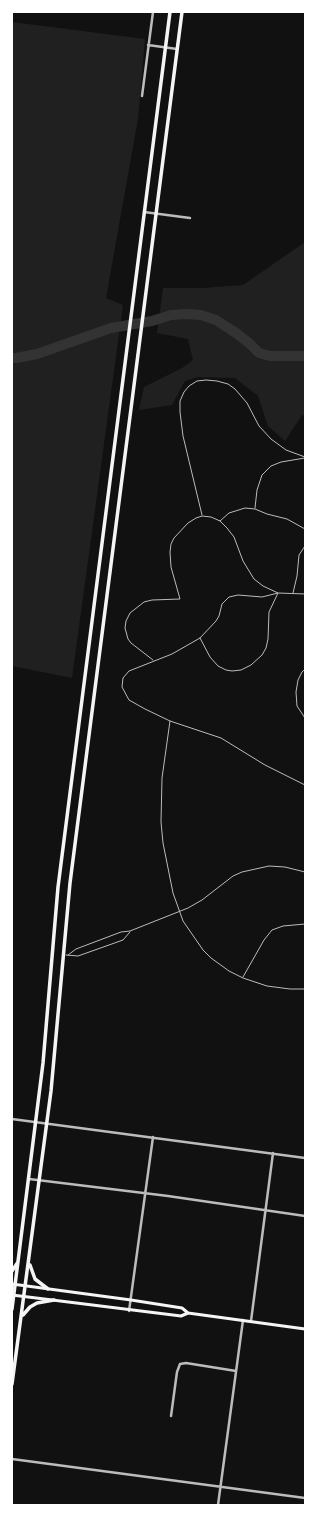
<!DOCTYPE html>
<html>
<head>
<meta charset="utf-8">
<style>
	body { margin:0 }
	#map { position:relative; width:317px; height:1517px; overflow:hidden; background:#111; font-family:Inter,sans-serif }
	canvas { display:block }
	.frame { position:absolute; inset:0; border:13px solid #fff; pointer-events:none }
</style>
</head>
<body>
<div id="map">
<canvas width="317" height="1517"></canvas>
<div class="frame"></div>
</div>
<script>
const ctx = document.querySelector('canvas').getContext('2d');
ctx.lineJoin = 'round';
function fillPath(path, color) { ctx.fillStyle = color; ctx.fill(path, 'evenodd'); }
const toPath = rows => new Path2D(rows.map(r => 'M' + r).join(''));
function strokePath(path, color, width, dash) { ctx.strokeStyle = color; ctx.lineWidth = width; ctx.lineCap = dash ? 'butt' : 'round'; ctx.setLineDash(dash || []); ctx.stroke(path); }
fillPath(toPath([
	[12,22,145,39,138,119,106,298,123,305,72,678,12,666],
	[305,242,305,416,302,415,285,441,268,426,258,396,235,378,198,377,185,381,172,405,139,410,144,387,182,368,193,360,188,339,157,333,163,288,202,288,243,285]
]), '#202020');
strokePath(toPath([
	[12,358,16,358,37,354,111,328,152,321,171,315,186,314,201,315,216,320,236,333,249,343,259,353,270,356,305,356]
]), '#333', 10);
strokePath(toPath([
	[255,508,257,490,262,475,271,466,281,462,305,458],
	[202,515,183,436,180,412,180,401,184,392,189,386,197,381,206,380,217,381,228,384,235,389,247,403,259,426,271,439,286,450,305,457],
	[293,593,297,576,299,555,305,546],
	[305,594,278,593,262,597,238,595,229,597,222,604,219,616,216,621,200,638,172,654,129,671,123,678,122,687,129,700,145,709,170,721,221,738,265,765,305,785],
	[200,638,210,657,218,666,226,670,232,671,241,670,251,665,262,655,266,648,268,639,269,612,278,593,263,586,254,579,243,561,234,537,227,528,220,521],
	[153,660,131,643,128,639,125,628,126,621,130,613,144,602,152,600,180,599,171,567,170,552,171,544,174,538,188,523,196,518,202,516,211,517,220,521,229,513,245,508,255,509,267,514,287,519,305,529],
	[305,669,302,672,298,680,296,692,297,706,305,718],
	[170,721,162,778,161,822,163,843,173,893,183,921,203,950,211,958,229,971,243,978,267,986,290,989,305,989],
	[66,955,78,956,123,940,130,932],
	[68,955,76,949,121,932,130,931,188,908,202,900,233,876,242,872,269,866,285,867,305,872],
	[243,977,264,940,272,930,283,926,305,924]
]), '#bcbcbc', 1);
strokePath(toPath([
	[148,45,177,49],
	[142,96,153,12],
	[144,212,190,218],
	[12,1119,305,1158],
	[29,1179,168,1196,305,1216],
	[129,1311,153,1137],
	[251,1321,273,1153],
	[171,1416,177,1372,180,1364,186,1363,236,1371],
	[12,1459,305,1498],
	[218,1505,243,1320]
]), '#bcbcbc', 2.5);
strokePath(toPath([
	[12,1284,131,1300,182,1308,188,1313,305,1329],
	[12,1295,181,1316,188,1313]
]), '#f5f5f5', 3);
strokePath(toPath([
	[30,1265,35,1279,48,1289],
	[12,1271,18,1262],
	[12,1309,43,1063,58,887,170,12],
	[23,1315,30,1307,37,1303,54,1300],
	[12,1384,51,1091,70,883,182,12]
]), '#f5f5f5', 3.5);
</script>
</body>
</html>
